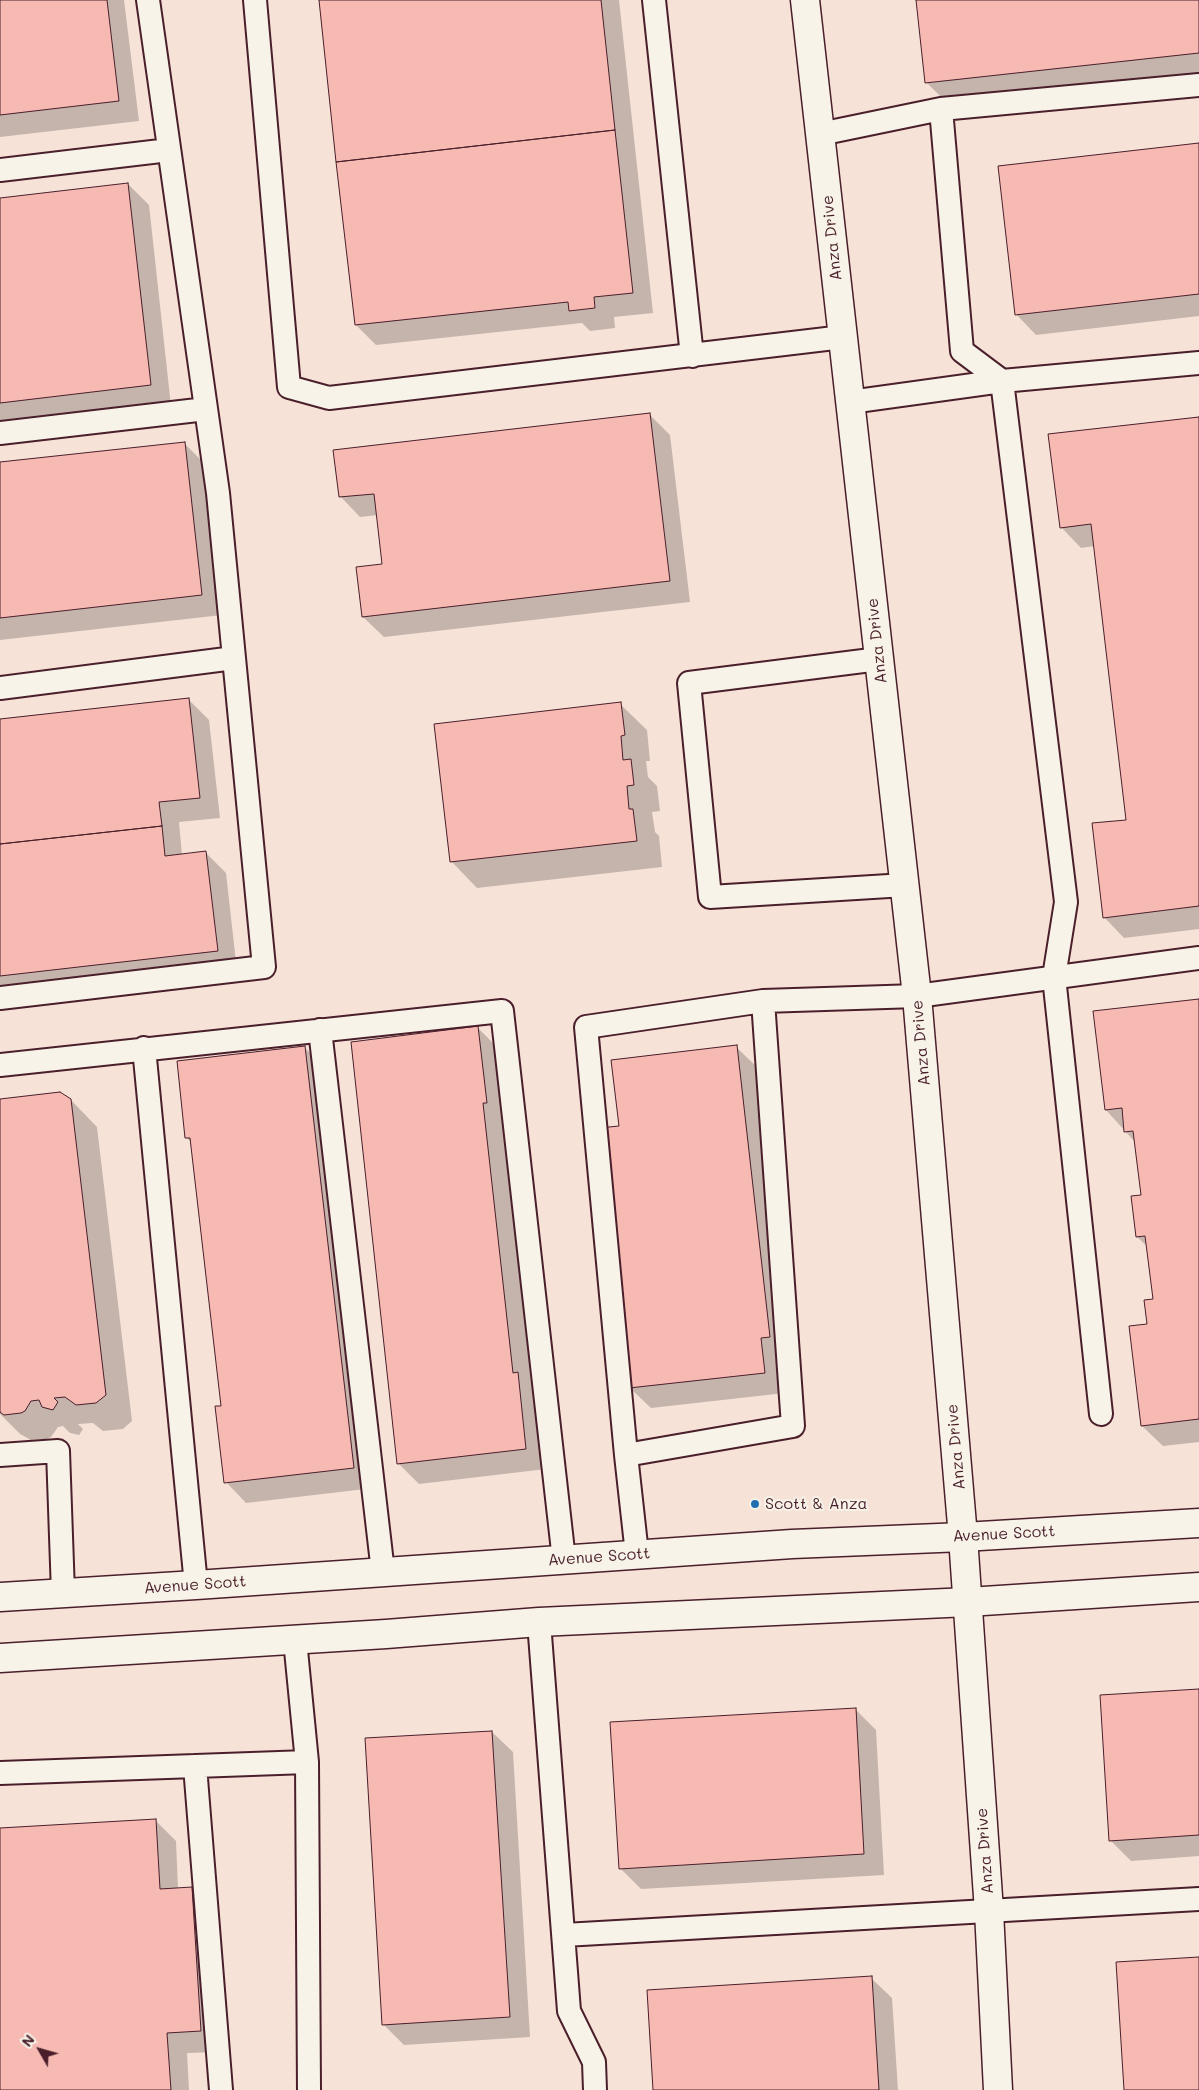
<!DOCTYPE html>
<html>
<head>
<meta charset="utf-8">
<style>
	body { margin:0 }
	#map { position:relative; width:1199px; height:2090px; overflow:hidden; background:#f7f3e8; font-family:Mali,sans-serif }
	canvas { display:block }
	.north { position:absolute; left:15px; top:2025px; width:50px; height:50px; -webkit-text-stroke:4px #f7f3e8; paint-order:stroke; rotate:308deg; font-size:14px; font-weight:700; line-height:20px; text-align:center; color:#4a1f2b }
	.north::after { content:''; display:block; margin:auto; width:18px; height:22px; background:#4a1f2b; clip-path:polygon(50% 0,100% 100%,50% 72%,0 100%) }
</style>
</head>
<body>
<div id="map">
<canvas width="1199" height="2090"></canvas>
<div class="north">N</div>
</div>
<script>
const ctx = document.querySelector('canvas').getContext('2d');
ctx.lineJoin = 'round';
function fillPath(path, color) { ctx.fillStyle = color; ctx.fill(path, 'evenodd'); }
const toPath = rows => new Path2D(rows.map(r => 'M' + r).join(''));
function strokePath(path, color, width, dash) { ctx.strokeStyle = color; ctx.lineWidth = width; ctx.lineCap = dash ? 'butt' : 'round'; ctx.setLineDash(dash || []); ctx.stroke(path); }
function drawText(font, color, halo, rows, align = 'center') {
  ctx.font = font + ' Mali,sans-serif'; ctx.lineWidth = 4; ctx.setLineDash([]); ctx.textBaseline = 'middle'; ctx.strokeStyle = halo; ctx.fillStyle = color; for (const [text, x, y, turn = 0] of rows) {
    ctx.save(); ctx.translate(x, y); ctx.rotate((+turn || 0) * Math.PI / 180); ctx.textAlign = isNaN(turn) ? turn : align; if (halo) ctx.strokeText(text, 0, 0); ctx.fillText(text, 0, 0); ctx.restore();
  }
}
fillPath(toPath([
	[0,0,1199,0,1199,2090,0,2090]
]), '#f7e2d8');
fillPath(toPath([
	[0,0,124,0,139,121,0,137],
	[320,0,619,0,653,313,614,317,615,328,590,331,582,323,376,345,356,325],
	[917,0,1199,0,1199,75,947,103,926,82],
	[1199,144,1199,316,1036,335,1016,314],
	[128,184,149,205,171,406,0,425,0,199],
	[650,415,670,435,690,602,384,637,363,617,357,568,384,565,378,515,360,517,340,496],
	[1199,418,1199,929,1124,938,1104,917,1127,821,1095,546,1081,548,1061,527],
	[184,443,205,464,222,615,0,640,0,464],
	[188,699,209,720,220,818,179,822,182,855,206,853,226,873,237,971,0,998,0,720],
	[620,704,647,730,650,761,646,761,648,777,657,786,660,811,652,812,655,832,659,836,662,867,477,888,451,861],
	[1199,1000,1199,1442,1163,1446,1142,1426,1148,1325,1154,1301,1148,1247,1137,1237,1142,1196,1135,1142,1106,1110],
	[478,1028,498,1048,507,1123,503,1124,532,1388,538,1394,546,1469,419,1484,398,1463],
	[736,1047,757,1067,785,1393,651,1408,630,1388,621,1127],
	[305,1048,325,1068,374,1488,246,1503,226,1482,223,1407,192,1143,187,1138],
	[0,1100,71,1100,97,1127,132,1421,123,1429,103,1431,93,1423,78,1424,83,1429,79,1435,70,1433,63,1426,58,1427,51,1437,47,1439,31,1440,20,1434,0,1414],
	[1199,1690,1199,1856,1131,1861,1110,1840],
	[855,1709,876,1730,884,1875,641,1889,621,1869],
	[492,1732,513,1752,530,2037,404,2045,383,2024],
	[155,1820,176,1841,178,1889,191,1888,212,1909,221,2052,187,2053,189,2090,0,2090,0,1830],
	[871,1978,892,1998,898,2090,654,2090]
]), '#0003');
const building = toPath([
	[0,0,107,0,119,101,0,115,0,0],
	[319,0,601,0,615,130,336,162,319,0],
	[916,0,1199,0,1199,53,925,83,916,0],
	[615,130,633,293,594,297,595,308,569,311,568,302,355,325,336,162,615,130],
	[1199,143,1199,294,1015,315,998,166,1199,143],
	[128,183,151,385,0,403,0,198,128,183],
	[650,413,670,581,362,617,356,567,382,564,374,494,339,497,333,450,650,413],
	[1199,417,1199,906,1103,918,1092,823,1126,820,1091,524,1060,528,1048,434,1199,417],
	[185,442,202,595,0,618,0,462,185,442],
	[189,698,200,798,159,802,162,826,0,844,0,719,189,698],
	[621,702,625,735,621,736,623,760,631,759,634,785,627,786,629,809,633,809,637,841,450,862,434,724,621,702],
	[162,826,165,856,206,851,218,951,0,976,0,844,162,826],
	[1199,999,1199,1419,1141,1426,1129,1326,1147,1324,1144,1300,1153,1299,1145,1236,1136,1237,1131,1196,1141,1195,1133,1131,1124,1132,1122,1108,1105,1110,1093,1011,1199,999],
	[478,1026,487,1103,483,1103,513,1373,518,1372,526,1449,397,1464,351,1042,478,1026],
	[737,1045,770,1337,761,1338,765,1373,629,1388,599,1128,619,1126,611,1060,737,1045],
	[305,1046,354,1468,224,1483,215,1406,221,1406,190,1138,185,1138,177,1061,305,1046],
	[60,1092,71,1099,106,1395,96,1403,76,1405,65,1397,54,1398,58,1402,53,1410,42,1407,39,1400,31,1401,25,1411,21,1413,4,1415,0,1412,0,1099,60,1092],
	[1199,1689,1199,1835,1109,1841,1100,1695,1199,1689],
	[856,1708,864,1854,619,1869,610,1722,856,1708],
	[492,1731,510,2017,382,2025,365,1738,492,1731],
	[156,1819,160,1889,192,1887,201,2031,167,2033,171,2090,0,2090,0,1828,156,1819],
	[1199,1957,1199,2090,1124,2090,1116,1962,1199,1957],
	[872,1976,879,2090,653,2090,647,1990,872,1976]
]);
fillPath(building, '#f6bab3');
strokePath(building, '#4a1f2b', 1);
const lane = toPath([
	[255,0,289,387,329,398,843,337],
	[654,0,692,356],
	[941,109,1199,85],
	[820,134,941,109,962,351,1002,381,1066,902,1054,977,1101,1414],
	[0,170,169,150],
	[850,402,1002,381,1199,363],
	[0,433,206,409],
	[879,659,689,683,710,897,905,885],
	[0,688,234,658],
	[0,998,264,967,218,493,148,0],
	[763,1001,793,1426,626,1455,586,1027,763,1001,917,996,1199,958],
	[320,1030,383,1572],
	[144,1048,196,1585],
	[0,1065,502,1011,564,1560],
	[0,1455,58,1451,63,1593],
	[626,1455,637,1554],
	[539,1622,569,2011,594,2062,595,2090],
	[295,1640,307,1762,309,2090],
	[195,1766,221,2090],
	[0,1773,307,1762],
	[564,1935,1199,1899]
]);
const street = toPath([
	[805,0,917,996,963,1537,989,1911,998,2090]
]);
const secondary = toPath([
	[0,1597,196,1585,792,1544,963,1537,1199,1523],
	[0,1658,386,1634,539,1622,968,1602,1199,1587]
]);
strokePath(lane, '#4a1f2b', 26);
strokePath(street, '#4a1f2b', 31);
strokePath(secondary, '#4a1f2b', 31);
strokePath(lane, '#f7f3e8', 22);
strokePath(street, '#f7f3e8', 28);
strokePath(secondary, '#f7f3e8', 28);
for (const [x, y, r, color] of [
	[755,1504,5,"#1f6fb2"]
]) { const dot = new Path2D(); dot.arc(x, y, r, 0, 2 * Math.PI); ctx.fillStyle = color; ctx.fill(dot); strokePath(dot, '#f7f3e8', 2); }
drawText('16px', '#4a1f2b', '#f7f3e8', [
	["Anza Drive",832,238,-96],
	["Anza Drive",877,641,-96],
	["Anza Drive",921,1043,-95],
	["Anza Drive",956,1447,-95],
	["Avenue Scott",1004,1534,-3],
	["Avenue Scott",599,1557,-4],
	["Avenue Scott",195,1585,-4],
	["Anza Drive",985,1851,-94]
]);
drawText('16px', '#4a1f2b', '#f7f3e8', [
	["Scott & Anza",765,1504]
], 'left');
</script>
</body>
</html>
